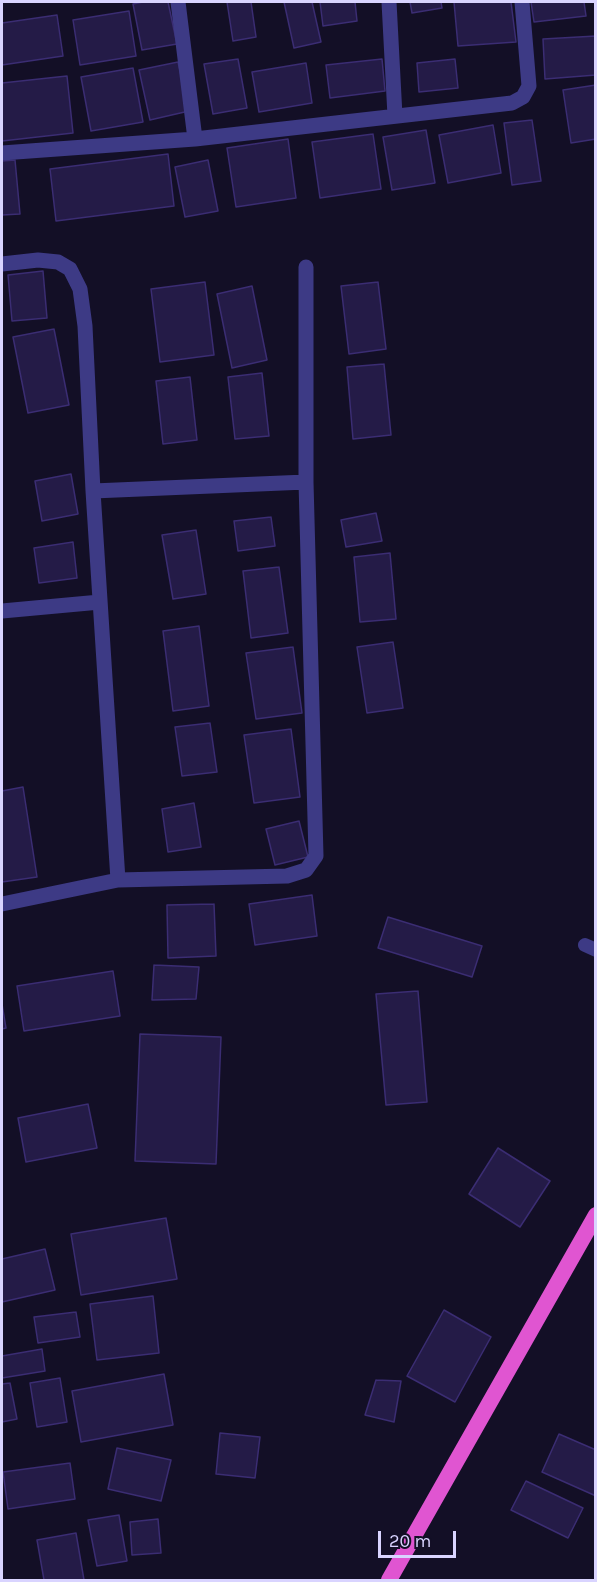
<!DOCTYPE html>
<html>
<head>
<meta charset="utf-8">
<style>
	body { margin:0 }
	#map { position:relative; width:597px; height:1582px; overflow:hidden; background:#130f26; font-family:Karla,sans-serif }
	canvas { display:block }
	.frame { position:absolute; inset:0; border:3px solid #d9d4ff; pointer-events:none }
	.scale { position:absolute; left:378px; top:1531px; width:78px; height:27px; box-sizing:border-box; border:3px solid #d9d4ff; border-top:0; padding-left:8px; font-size:18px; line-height:21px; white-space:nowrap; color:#d9d4ff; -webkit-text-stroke:4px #130f26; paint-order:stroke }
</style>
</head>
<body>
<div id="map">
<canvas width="597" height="1582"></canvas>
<div class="frame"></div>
<div class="scale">20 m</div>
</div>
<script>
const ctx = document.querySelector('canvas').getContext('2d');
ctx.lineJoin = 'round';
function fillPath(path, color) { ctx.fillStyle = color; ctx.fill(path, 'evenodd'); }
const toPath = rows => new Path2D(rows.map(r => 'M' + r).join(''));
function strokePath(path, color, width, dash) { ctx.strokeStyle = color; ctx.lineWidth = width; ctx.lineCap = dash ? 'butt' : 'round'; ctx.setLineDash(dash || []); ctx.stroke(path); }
const building = toPath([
	[143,2,168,2,177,44,142,50,133,4,143,2],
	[227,2,251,2,256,37,233,41,227,2],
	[284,2,312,2,321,42,294,48,284,2],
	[320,2,355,2,357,21,323,26,320,2],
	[410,2,441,2,442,8,412,13,410,2],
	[454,2,511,2,516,42,458,46,454,2],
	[531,2,584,2,586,16,534,22,531,2],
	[129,11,136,56,80,65,73,20,129,11],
	[57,15,63,56,2,65,2,23,57,15],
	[596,36,596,75,545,79,543,39,596,36],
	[238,59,247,108,213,114,204,64,238,59],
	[382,59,385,91,330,98,326,65,382,59],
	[455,59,458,88,419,92,417,63,455,59],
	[178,62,189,111,150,120,139,70,178,62],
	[306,63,312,103,259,112,252,72,306,63],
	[133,68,143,122,91,131,81,77,133,68],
	[67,76,73,133,2,141,2,83,67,76],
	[596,85,596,139,571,143,563,90,596,85],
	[532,120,541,181,512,185,504,123,532,120],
	[493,125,501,173,448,183,439,135,493,125],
	[426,130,435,183,392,190,383,137,426,130],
	[373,134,381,189,320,198,312,142,373,134],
	[288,139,296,198,236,207,227,148,288,139],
	[168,154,174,206,56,221,50,169,168,154],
	[15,160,20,214,2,215,2,161,15,160],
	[208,160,218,211,185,217,175,167,208,160],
	[43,271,47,318,12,321,8,275,43,271],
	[205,282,214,355,160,362,151,289,205,282],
	[378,282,386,349,349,354,341,286,378,282],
	[252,286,267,360,232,368,217,294,252,286],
	[54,329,69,405,28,413,13,337,54,329],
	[384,364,391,435,353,439,347,367,384,364],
	[262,373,269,436,235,439,228,377,262,373],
	[190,377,197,440,163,444,156,381,190,377],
	[71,474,78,514,42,521,35,481,71,474],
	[376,513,382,541,346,547,341,520,376,513],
	[271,517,275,546,238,551,234,521,271,517],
	[196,530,206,594,173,599,162,535,196,530],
	[73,542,77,578,39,583,34,548,73,542],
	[390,553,396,619,360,622,354,557,390,553],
	[279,567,288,633,251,638,243,571,279,567],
	[199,626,209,706,173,711,163,631,199,626],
	[393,642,403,708,367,713,357,647,393,642],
	[293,647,302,713,256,719,246,653,293,647],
	[210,723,217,772,182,776,175,727,210,723],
	[291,729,300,797,254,803,244,735,291,729],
	[23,787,37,877,2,882,2,791,23,787],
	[194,803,201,847,168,852,162,809,194,803],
	[299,821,308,857,275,865,266,829,299,821],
	[312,895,317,936,255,945,249,904,312,895],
	[214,904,216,956,168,958,167,905,214,904],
	[388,917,482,946,472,977,378,948,388,917],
	[154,965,199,967,196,999,152,1000,154,965],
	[113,971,120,1016,24,1031,17,986,113,971],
	[418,991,427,1102,386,1105,376,994,418,991],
	[2,1004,6,1028,2,1029,2,1004],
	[140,1034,221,1037,216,1164,135,1161,140,1034],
	[88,1104,97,1148,26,1162,18,1118,88,1104],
	[498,1148,550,1181,520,1227,469,1194,498,1148],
	[166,1218,177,1279,81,1295,71,1234,166,1218],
	[45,1249,55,1290,2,1302,2,1259,45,1249],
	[153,1296,159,1353,97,1360,90,1304,153,1296],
	[444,1310,491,1337,455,1402,407,1376,444,1310],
	[76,1312,80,1337,38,1343,34,1317,76,1312],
	[42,1349,45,1371,2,1378,2,1356,42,1349],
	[164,1374,173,1425,81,1442,72,1391,164,1374],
	[60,1378,67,1422,37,1427,30,1383,60,1378],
	[376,1380,401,1381,394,1422,365,1415,376,1380],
	[10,1383,17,1419,2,1422,2,1384,10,1383],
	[220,1433,260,1437,255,1478,216,1474,220,1433],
	[559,1434,596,1450,596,1496,542,1472,559,1434],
	[117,1448,171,1460,161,1501,108,1489,117,1448],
	[70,1463,75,1499,8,1509,3,1472,70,1463],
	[526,1481,583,1508,568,1538,511,1510,526,1481],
	[119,1515,127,1561,97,1566,88,1520,119,1515],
	[158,1519,161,1553,132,1555,130,1522,158,1519],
	[76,1533,84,1580,44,1580,37,1540,76,1533]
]);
fillPath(building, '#241b47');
strokePath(building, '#3b2d73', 1.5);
strokePath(toPath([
	[585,945,596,950]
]), '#3d3a85', 14);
strokePath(toPath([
	[178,2,195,139],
	[389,2,395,116],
	[2,153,195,139,512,103,523,97,529,86,522,2],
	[2,264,38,260,58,262,70,269,80,289,85,326,93,491,118,880],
	[93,491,306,482],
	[2,611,100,602],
	[2,904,118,880,287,876,306,870,316,856,306,482,306,267]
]), '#3d3a85', 15);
strokePath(toPath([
	[389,1580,596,1215]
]), '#e055d1', 16);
</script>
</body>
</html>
